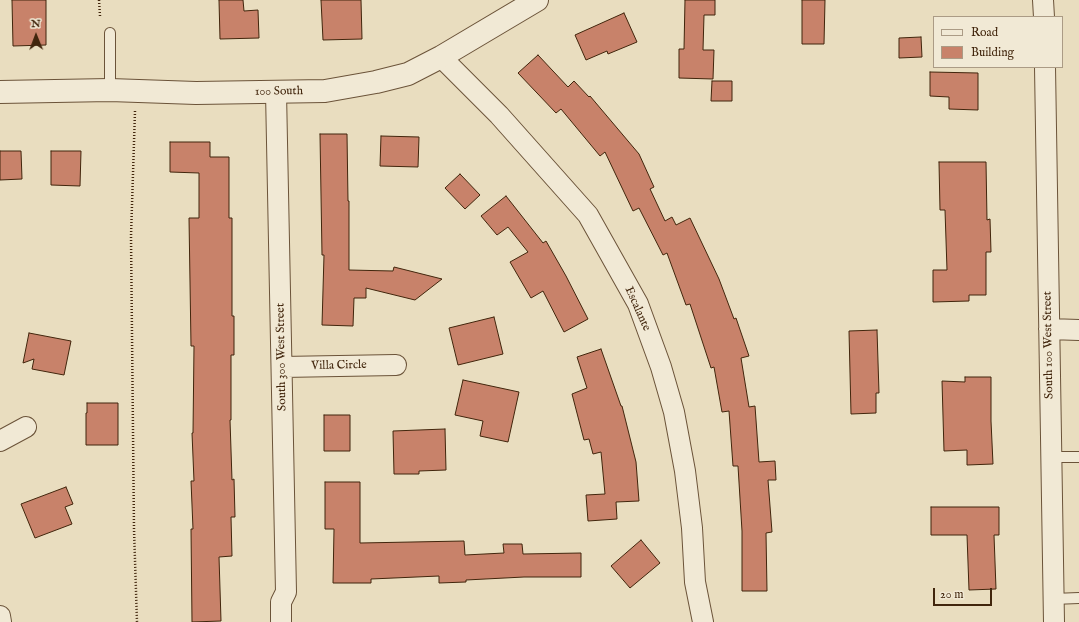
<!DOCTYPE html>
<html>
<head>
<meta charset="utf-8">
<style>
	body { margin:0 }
	#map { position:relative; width:1079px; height:622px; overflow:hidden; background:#e9ddbf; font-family:"IM FELL English",serif }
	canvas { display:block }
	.legend { position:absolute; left:933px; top:16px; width:130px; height:52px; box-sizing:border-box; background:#f1e9d5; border:1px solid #ab9b85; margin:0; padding:5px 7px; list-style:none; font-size:12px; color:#41250c }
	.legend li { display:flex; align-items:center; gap:8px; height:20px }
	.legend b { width:20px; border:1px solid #ab9b85 }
	.north { position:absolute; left:16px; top:16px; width:40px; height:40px; -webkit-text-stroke:3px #f1e9d5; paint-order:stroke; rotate:359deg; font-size:11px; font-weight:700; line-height:16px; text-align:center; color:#41250c }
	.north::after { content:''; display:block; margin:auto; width:14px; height:18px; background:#41250c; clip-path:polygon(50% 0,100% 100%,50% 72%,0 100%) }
	.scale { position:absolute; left:933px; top:588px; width:59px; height:18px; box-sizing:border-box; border:2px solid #41250c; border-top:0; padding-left:5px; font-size:12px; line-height:14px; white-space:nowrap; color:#41250c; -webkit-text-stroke:3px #f1e9d5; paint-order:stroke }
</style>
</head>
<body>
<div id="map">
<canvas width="1079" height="622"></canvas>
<ul class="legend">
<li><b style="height:5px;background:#f1e9d5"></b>Road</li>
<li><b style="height:11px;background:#c8826a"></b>Building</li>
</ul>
<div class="north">N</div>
<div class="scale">20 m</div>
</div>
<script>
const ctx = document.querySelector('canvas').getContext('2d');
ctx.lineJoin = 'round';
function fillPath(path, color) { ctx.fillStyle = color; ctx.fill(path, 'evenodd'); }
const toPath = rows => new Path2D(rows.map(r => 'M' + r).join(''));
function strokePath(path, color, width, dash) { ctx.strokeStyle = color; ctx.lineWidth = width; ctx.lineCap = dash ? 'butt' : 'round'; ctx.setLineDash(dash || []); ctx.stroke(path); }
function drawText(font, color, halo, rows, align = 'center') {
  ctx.font = font + ' "IM FELL English",serif'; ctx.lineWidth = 4; ctx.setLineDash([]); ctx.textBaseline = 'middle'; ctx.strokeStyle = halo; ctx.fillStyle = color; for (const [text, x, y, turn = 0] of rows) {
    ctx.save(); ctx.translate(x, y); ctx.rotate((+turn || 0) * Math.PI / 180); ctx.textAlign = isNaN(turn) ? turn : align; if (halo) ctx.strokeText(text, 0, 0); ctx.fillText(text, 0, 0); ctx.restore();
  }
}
const building = toPath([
	[12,0,46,0,46,45,13,46,12,0],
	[219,0,243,0,244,11,258,10,259,38,220,39,219,0],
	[321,0,361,0,362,39,323,40,321,0],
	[685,0,715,0,715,15,704,15,703,50,714,50,713,79,679,78,679,49,684,49,685,0],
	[802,0,825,0,824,44,802,44,802,0],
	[624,13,637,42,608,54,607,51,586,60,575,35,624,13],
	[921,37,922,57,899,58,899,38,921,37],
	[538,55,568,87,574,81,589,97,590,96,639,154,654,187,650,189,665,221,672,217,676,225,690,218,719,279,734,319,736,318,749,356,741,358,749,407,755,406,759,462,775,461,776,480,768,480,772,532,766,533,767,591,742,591,742,531,738,466,733,466,729,411,722,412,714,367,711,368,690,304,686,305,667,253,663,255,639,208,633,211,605,152,600,156,561,109,556,113,518,73,538,55],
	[930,72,978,73,978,110,949,109,949,97,930,96,930,72],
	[712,81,732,81,732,101,711,101,712,81],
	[320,134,347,134,348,201,349,201,349,270,393,271,394,267,442,279,415,300,366,288,366,298,354,298,353,326,322,325,324,255,322,255,320,134],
	[381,136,419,137,418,167,380,166,381,136],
	[170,142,210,142,210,157,229,157,229,218,232,218,232,316,234,316,234,355,231,355,231,420,230,420,232,480,234,479,235,517,231,517,232,556,219,557,221,621,192,622,191,529,193,529,191,481,194,481,192,433,193,433,194,346,191,346,189,218,199,218,199,173,170,172,170,142],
	[0,151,21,151,22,179,0,180,0,151],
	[51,151,81,151,80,186,51,185,51,151],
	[939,162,986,162,987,220,990,219,991,252,986,252,986,295,969,295,969,301,933,302,933,270,947,270,945,210,940,210,939,162],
	[460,174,480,195,465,209,445,188,460,174],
	[506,196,543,243,546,241,566,276,588,319,564,332,543,291,531,298,510,262,528,252,508,227,497,235,481,216,506,196],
	[494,317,503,354,458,365,449,328,494,317],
	[877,330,879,393,876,393,876,413,851,414,849,331,877,330],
	[29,333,71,341,64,375,32,369,34,359,23,363,29,333],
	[601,349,621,406,622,406,636,462,639,501,616,502,617,519,588,521,586,495,605,494,601,452,593,454,589,439,584,440,572,394,587,388,577,357,601,349],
	[965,377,991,377,991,421,993,464,967,465,967,450,944,451,942,381,965,382,965,377],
	[463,380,519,392,508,442,480,436,483,421,455,415,463,380],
	[87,403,118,403,118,445,86,445,86,413,87,413,87,403],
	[324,415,350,415,350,451,324,451,324,415],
	[445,429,446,470,419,471,419,474,394,474,393,431,445,429],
	[325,482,360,482,360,543,464,541,465,555,504,553,503,544,522,544,523,554,581,553,581,577,524,577,466,580,466,582,439,583,439,576,371,579,371,583,333,583,334,529,325,529,325,482],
	[66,487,73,504,65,507,72,524,35,538,21,504,66,487],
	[931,507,999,507,999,535,994,535,996,589,969,590,967,535,931,535,931,507],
	[641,540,660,563,630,588,611,566,641,540]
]);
fillPath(building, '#c8826a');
strokePath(building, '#41250c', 1);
const service = toPath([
	[110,90,110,33],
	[1051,457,1079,457],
	[1053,599,1079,598]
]);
const minor = toPath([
	[1043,0,1044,17],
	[441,57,499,115,588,215,638,304,661,367,674,412,685,471,692,528,695,582,703,622],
	[1045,67,1054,622],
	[276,92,286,592,281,602,281,622],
	[1049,329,1079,330],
	[282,367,396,365],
	[0,441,26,427],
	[0,616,1,622]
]);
const tertiary = toPath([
	[0,92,110,90,196,93,325,91,376,82,408,74,441,57,537,0]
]);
strokePath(service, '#6b5339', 12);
strokePath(minor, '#6b5339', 22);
strokePath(tertiary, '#6b5339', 24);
strokePath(toPath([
	[99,0,100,16],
	[135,111,131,236,134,529,137,622]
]), '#41250c', 2.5, [1, 2]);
strokePath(service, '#f1e9d5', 10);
strokePath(minor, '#f1e9d5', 20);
strokePath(tertiary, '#f1e9d5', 22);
drawText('12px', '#41250c', '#f1e9d5', [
	["100 South",279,92,-1],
	["Escalante",637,309,66],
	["South 100 West Street",1049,345,-91],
	["South 300 West Street",282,357,-91],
	["Villa Circle",339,366,-1]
]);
</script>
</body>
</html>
